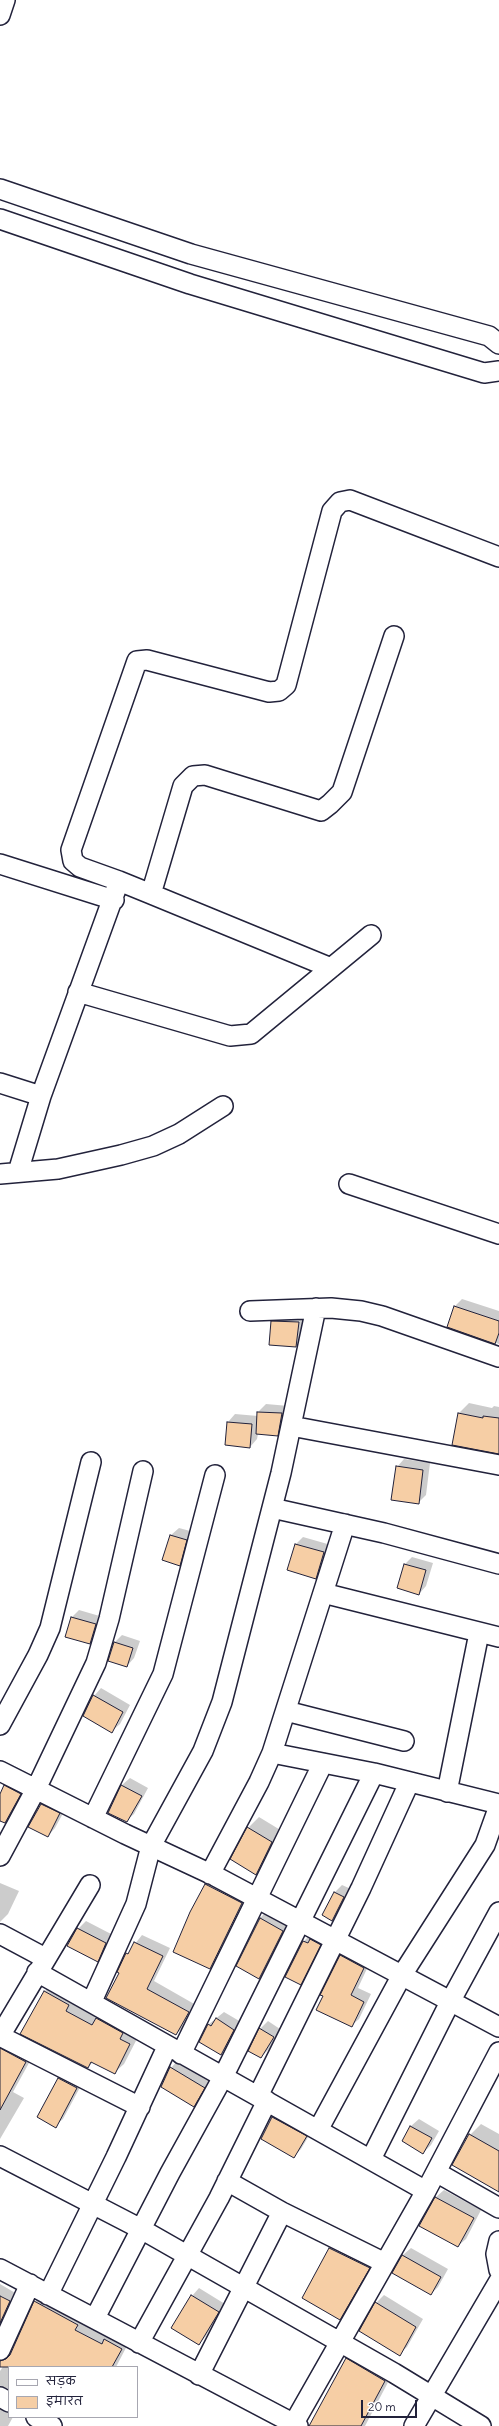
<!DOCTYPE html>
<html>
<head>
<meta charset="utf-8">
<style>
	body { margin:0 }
	#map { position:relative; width:499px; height:2426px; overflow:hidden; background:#fff; font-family:Delius,"Playpen Sans Deva",sans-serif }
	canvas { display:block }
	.legend { position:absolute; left:8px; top:2366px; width:130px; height:52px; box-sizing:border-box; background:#fff; border:1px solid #a7a7b1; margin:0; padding:5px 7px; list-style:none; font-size:12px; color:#22223b }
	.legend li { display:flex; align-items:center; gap:8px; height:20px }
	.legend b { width:20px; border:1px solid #a7a7b1 }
	.scale { position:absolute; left:361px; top:2400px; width:56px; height:18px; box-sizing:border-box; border:2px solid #22223b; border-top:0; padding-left:5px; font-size:12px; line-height:14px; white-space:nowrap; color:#22223b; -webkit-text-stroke:3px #fff; paint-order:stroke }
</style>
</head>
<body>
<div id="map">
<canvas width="499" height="2426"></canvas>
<ul class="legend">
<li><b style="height:5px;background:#fff"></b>सड़क</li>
<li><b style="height:11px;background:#f6cea5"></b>इमारत</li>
</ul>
<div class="scale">20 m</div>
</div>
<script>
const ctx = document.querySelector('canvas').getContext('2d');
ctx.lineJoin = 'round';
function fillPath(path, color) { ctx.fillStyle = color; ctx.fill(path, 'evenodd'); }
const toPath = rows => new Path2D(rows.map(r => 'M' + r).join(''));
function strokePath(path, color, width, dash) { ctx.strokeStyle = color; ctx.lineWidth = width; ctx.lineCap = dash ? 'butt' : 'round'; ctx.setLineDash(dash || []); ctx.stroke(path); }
fillPath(toPath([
	[462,1299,499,1311,499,1344,448,1326,455,1306],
	[279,1314,306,1315,304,1339,296,1346,272,1322],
	[469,1403,492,1408,494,1406,499,1407,499,1453,459,1413],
	[266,1404,289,1406,285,1428,277,1435,258,1434,257,1439,250,1447,226,1444,228,1422,235,1414,258,1416,258,1412],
	[404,1459,430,1463,426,1495,418,1503,397,1467],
	[179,1528,194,1532,187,1557,180,1565,163,1559,171,1535],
	[303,1537,331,1545,323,1570,316,1577,295,1545],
	[412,1557,433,1563,426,1586,419,1594,405,1564],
	[79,1610,103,1617,97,1636,90,1643,72,1617],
	[122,1635,140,1641,134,1658,127,1666,114,1643],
	[101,1688,130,1705,120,1724,112,1731,94,1696],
	[12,1778,28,1786,12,1814,5,1822,0,1820,0,1797,5,1786],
	[130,1778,148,1788,134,1814,126,1821,109,1812,122,1785],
	[49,1797,67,1806,55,1828,48,1836,41,1804],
	[259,1817,282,1831,267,1862,256,1873,248,1828],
	[217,1873,253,1892,221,1957,210,1968,174,1952,206,1884],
	[0,1883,19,1891,8,1914,0,1922],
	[342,1885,351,1889,340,1912,332,1920,324,1914,335,1892],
	[271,1907,294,1920,270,1967,259,1978,260,1918],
	[86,1921,113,1935,105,1953,98,1960,78,1929],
	[311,1934,328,1937,308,1976,300,1984,286,1977,304,1941],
	[142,1935,170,1948,154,1981,196,2005,184,2027,176,2034,108,1998,121,1972,127,1954],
	[348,1948,371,1960,358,1988,371,1994,359,2019,351,2026,341,1956],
	[54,1982,139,2035,124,2064,114,2073,93,2062,88,2067,21,2033,45,1991],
	[224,2012,241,2022,228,2046,221,2053,201,2041,209,2024],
	[268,2021,280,2029,269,2049,261,2057,260,2029],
	[0,2044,35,2052,13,2092,24,2098,0,2139],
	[178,2060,211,2080,201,2098,194,2105,171,2068],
	[67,2071,84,2080,63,2119,55,2126,39,2117,59,2079],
	[280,2110,313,2129,301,2149,293,2157,272,2117],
	[419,2119,439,2131,431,2145,423,2153,403,2141,411,2126],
	[481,2124,499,2134,499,2185,470,2135],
	[444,2190,481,2210,466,2239,458,2246,420,2226,436,2197],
	[340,2239,379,2258,350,2309,340,2318,304,2297,330,2248],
	[411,2248,448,2269,438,2287,431,2294,393,2273,403,2255],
	[0,2284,17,2294,0,2327],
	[199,2288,225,2304,206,2336,199,2344,192,2296],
	[44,2293,130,2340,116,2367,9,2367,9,2389,0,2386,0,2371,11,2355,35,2302],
	[384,2295,423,2319,407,2347,399,2354,376,2303],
	[356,2349,394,2371,365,2426,310,2426,346,2359],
	[0,2393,9,2401,9,2417,13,2417,8,2426,0,2426]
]), '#0003');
const building = toPath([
	[454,1306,499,1321,499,1333,495,1344,447,1327,454,1306],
	[271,1321,299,1322,296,1347,269,1345,271,1321],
	[257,1412,282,1413,278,1436,256,1434,257,1412],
	[458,1413,483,1418,483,1416,499,1418,499,1454,452,1445,458,1413],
	[227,1422,252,1424,250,1448,225,1445,227,1422],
	[396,1466,423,1470,419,1504,391,1500,396,1466],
	[170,1535,187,1540,180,1566,162,1560,170,1535],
	[295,1544,324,1552,316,1579,287,1570,295,1544],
	[404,1564,426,1570,419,1595,397,1588,404,1564],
	[71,1617,96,1624,90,1644,65,1637,71,1617],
	[114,1642,133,1648,127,1667,108,1661,114,1642],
	[93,1695,123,1712,112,1733,83,1716,93,1695],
	[4,1785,21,1794,5,1823,0,1821,0,1794,4,1785],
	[121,1785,142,1796,127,1822,108,1813,121,1785],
	[41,1804,60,1813,48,1837,28,1827,41,1804],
	[247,1827,272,1842,256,1875,230,1859,247,1827],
	[205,1884,242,1903,210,1969,173,1952,190,1912,205,1884],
	[334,1892,344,1897,332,1921,322,1915,334,1892],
	[260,1918,283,1931,259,1979,236,1966,260,1918],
	[77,1928,106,1943,98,1962,67,1946,77,1928],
	[310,1939,321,1945,301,1985,285,1977,303,1941,308,1943,310,1939],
	[134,1942,163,1956,147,1989,189,2012,176,2035,106,1998,119,1973,117,1972,126,1953,128,1954,134,1942],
	[340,1955,364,1968,351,1995,364,2002,352,2027,316,2010,323,1996,320,1995,340,1955],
	[44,1991,69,2005,66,2011,92,2025,96,2018,123,2033,120,2039,130,2044,115,2074,91,2062,88,2068,20,2034,44,1991],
	[216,2018,234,2030,221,2055,199,2042,208,2024,211,2026,216,2018],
	[259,2028,274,2037,261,2058,248,2051,259,2028],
	[0,2048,26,2062,0,2110,0,2048],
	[170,2067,205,2088,194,2107,161,2087,170,2067],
	[58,2078,77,2088,56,2128,37,2117,58,2078],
	[272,2117,307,2136,294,2158,261,2139,272,2117],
	[410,2126,432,2138,423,2154,402,2141,410,2126],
	[469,2134,499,2151,499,2192,452,2165,469,2134],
	[435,2197,474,2218,458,2247,419,2226,435,2197],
	[329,2248,370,2268,340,2320,302,2298,329,2248],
	[402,2255,441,2277,431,2295,392,2273,402,2255],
	[191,2295,219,2312,199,2345,171,2328,191,2295],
	[0,2296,10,2301,0,2323,0,2296],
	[34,2301,78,2325,75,2330,102,2344,104,2339,122,2349,112,2367,0,2367,0,2361,6,2359,10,2355,34,2301],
	[375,2302,416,2327,400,2356,359,2331,375,2302],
	[346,2358,385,2381,361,2426,309,2426,346,2358]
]);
fillPath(building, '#f6cea5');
strokePath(building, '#22223b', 1);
const minor = toPath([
	[0,15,5,0],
	[0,189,191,254,489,336,499,344],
	[0,219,190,284,484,373,499,371],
	[0,864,114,900],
	[119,881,151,894],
	[331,968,151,894,183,786,193,776,205,775,321,811,330,804,342,792,394,636],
	[78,992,230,1036,251,1034,371,935],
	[0,1083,41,1096],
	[18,1172,41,1096,119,881,80,867,73,861,71,850,137,661,147,660,269,692,279,691,286,685,332,511,340,502,350,500,499,557],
	[0,1174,58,1169,121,1155,153,1146,179,1134,223,1106],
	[349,1184,499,1234],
	[250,1311,331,1308,361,1311,382,1316,499,1357],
	[291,1426,499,1465],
	[272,1508,384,1533,499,1564],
	[323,1593,499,1637],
	[286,1711,404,1741],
	[0,1725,38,1655,50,1628,91,1462],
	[272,1753,374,1773,499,1804],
	[0,1771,125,1834,215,1876,499,2027],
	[447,1792,479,1633],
	[93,1818,163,1674,215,1475],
	[0,1856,36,1789,96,1663,109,1619,143,1471],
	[210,1874,259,1782,272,1753,345,1524],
	[0,1934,45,1958],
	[37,1972,426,2191],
	[92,2001,136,1904,151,1846,203,1751,222,1702,281,1473,316,1308],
	[0,2036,90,1885],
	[0,2036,140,2107],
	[181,2054,323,1763],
	[258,2096,361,1888,409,1783],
	[318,2130,402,1975,485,1845,499,1806],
	[0,2156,141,2229,394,2373,481,2426],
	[371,2159,450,2002,499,1912],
	[436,2172,499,2208],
	[227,2181,282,2212,385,2263],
	[499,2241,496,2254,499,2270],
	[0,2269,298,2426],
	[48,2295,116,2157,167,2047],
	[95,2318,170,2173,223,2077,374,1773],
	[139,2343,219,2198,267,2101],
	[0,2350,30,2284],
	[199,2375,282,2212],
	[0,2397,9,2402],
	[36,2417,52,2426],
	[294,2423,426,2191,499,2052],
	[414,2426,499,2281]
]);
strokePath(minor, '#22223b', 22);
strokePath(minor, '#fff', 19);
</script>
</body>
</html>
